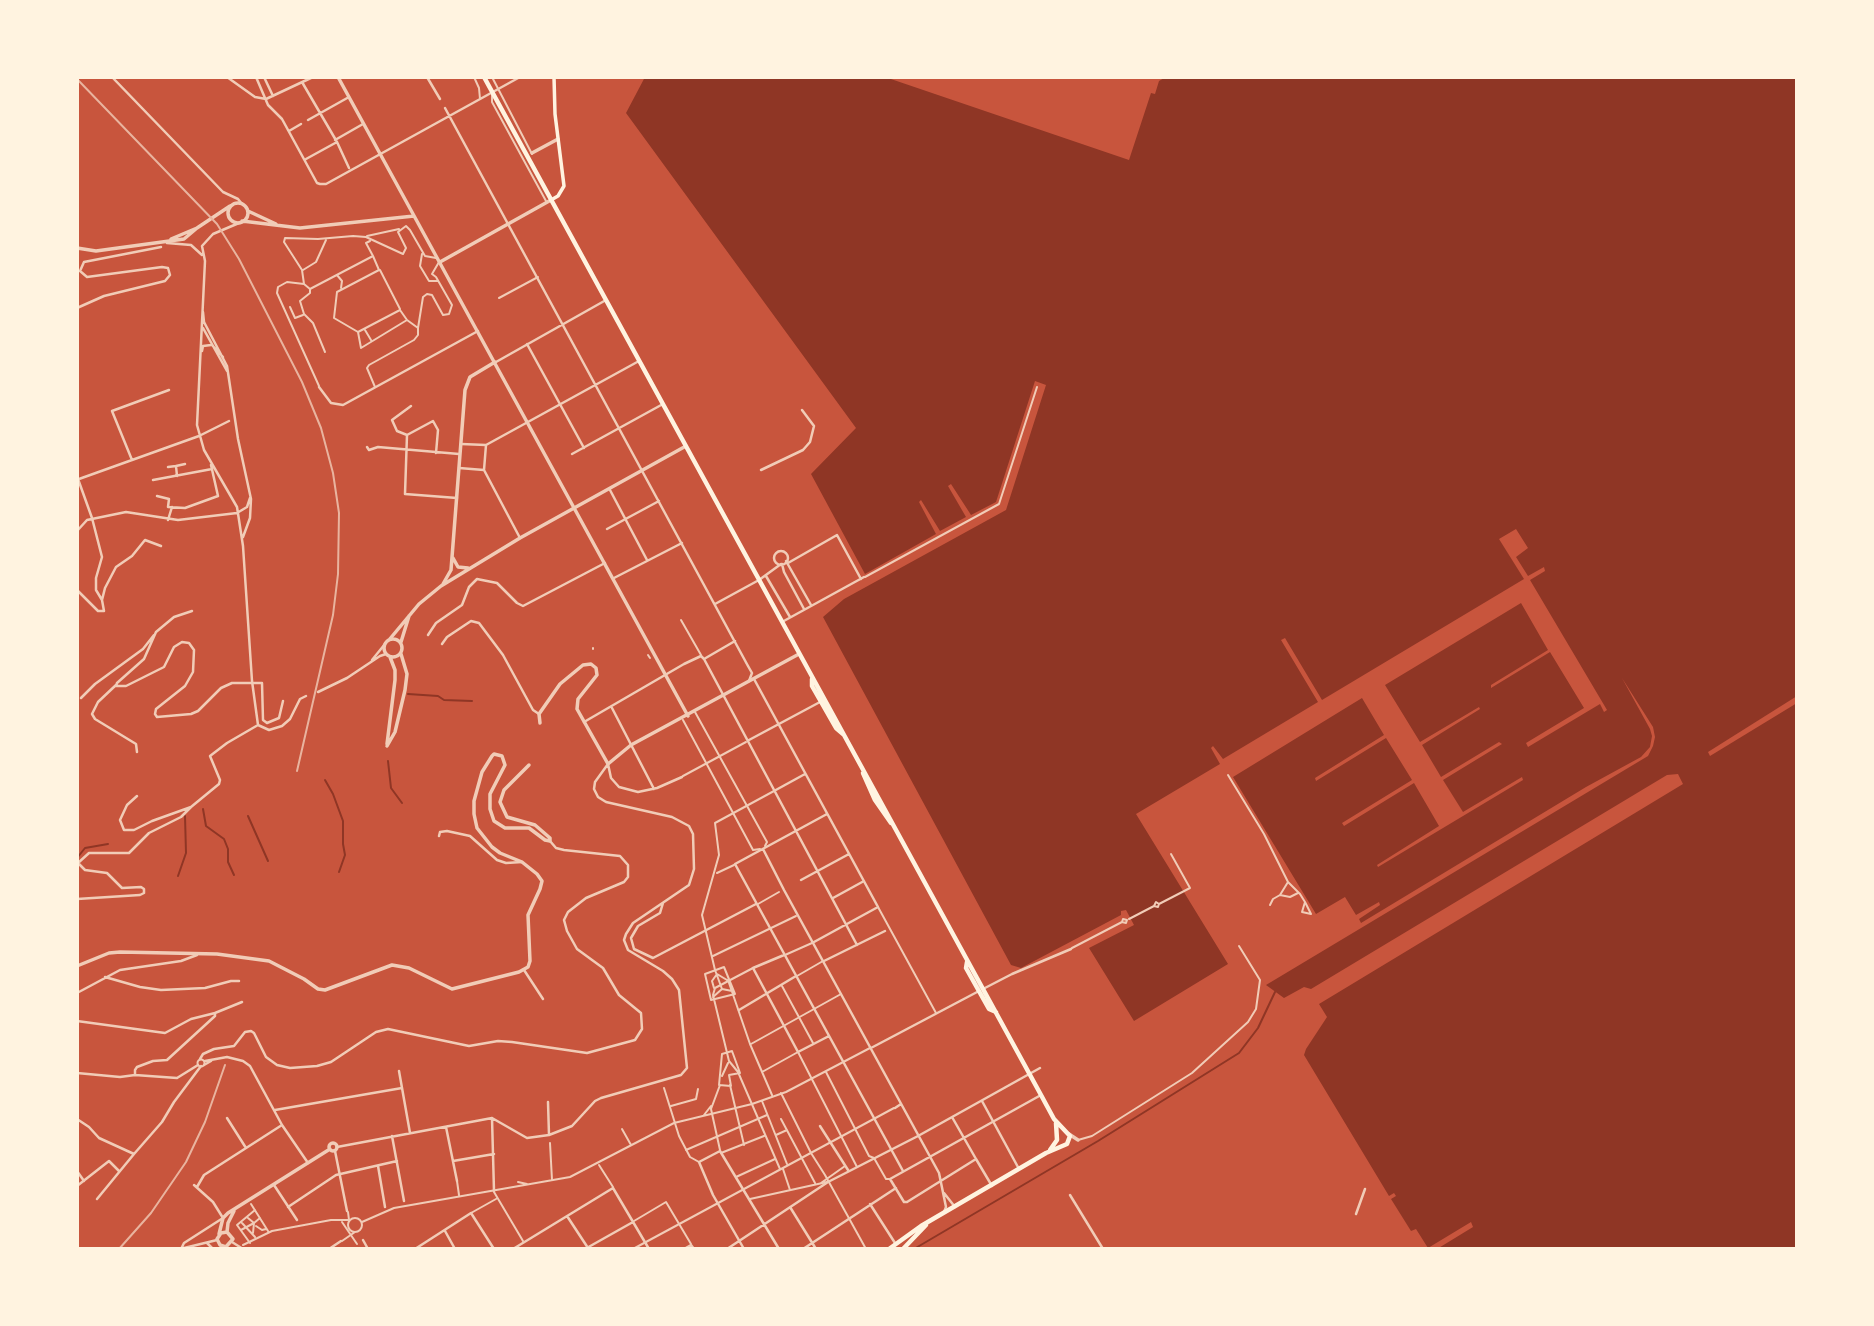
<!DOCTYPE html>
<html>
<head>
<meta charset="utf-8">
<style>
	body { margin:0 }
	#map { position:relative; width:1874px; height:1326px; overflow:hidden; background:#c8553d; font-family:"Open Sans",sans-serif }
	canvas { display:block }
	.frame { position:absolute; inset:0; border:79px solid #fff3e0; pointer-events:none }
</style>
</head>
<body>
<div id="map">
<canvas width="1874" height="1326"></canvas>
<div class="frame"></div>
</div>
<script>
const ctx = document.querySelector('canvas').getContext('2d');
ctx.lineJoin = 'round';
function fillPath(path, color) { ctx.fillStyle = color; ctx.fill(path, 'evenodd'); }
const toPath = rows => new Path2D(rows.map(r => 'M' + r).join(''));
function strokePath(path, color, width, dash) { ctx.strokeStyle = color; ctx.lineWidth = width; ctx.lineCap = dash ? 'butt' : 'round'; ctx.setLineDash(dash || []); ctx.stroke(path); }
fillPath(toPath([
	[645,77,885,77,1129,160,1151,93,1155,94,1159,81,1166,77,1797,77,1797,1249,1437,1249,1473,1227,1471,1222,1428,1248,1416,1229,1411,1231,1391,1199,1396,1196,1394,1193,1389,1196,1304,1055,1306,1049,1327,1017,1319,1004,1683,784,1678,774,1667,775,1311,989,1304,987,1284,998,1266,985,1648,756,1653,746,1655,737,1653,727,1622,678,1650,729,1652,736,1650,747,1641,757,1586,787,1361,923,1359,919,1380,905,1379,902,1356,915,1345,897,1316,914,1233,777,1362,698,1384,735,1315,778,1316,781,1386,738,1412,780,1342,823,1344,826,1414,783,1439,826,1377,865,1378,867,1523,780,1522,777,1463,812,1443,780,1502,744,1499,742,1441,777,1422,745,1480,709,1479,707,1420,742,1385,685,1521,603,1548,650,1491,685,1491,688,1550,652,1584,708,1526,743,1528,747,1600,704,1604,712,1607,710,1530,580,1545,571,1544,567,1528,576,1516,557,1528,548,1516,529,1499,539,1524,579,1322,700,1285,638,1281,640,1318,702,1223,759,1213,746,1211,748,1220,764,1136,814,1228,964,1134,1021,1089,948,1134,925,1126,910,1121,911,1121,915,1021,968,1011,965,823,617,844,599,1006,510,1046,385,1035,381,996,502,971,515,951,484,948,486,966,517,940,531,921,500,919,502,936,534,865,574,811,474,856,428,626,113]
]), '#8f3625');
fillPath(toPath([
	[1797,696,1797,703,1710,756,1708,752]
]), '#c8553d');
strokePath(toPath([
	[408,694,438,696,444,700,472,701],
	[388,761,391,788,402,803],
	[325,780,333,794,343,821,343,844,345,855,339,872],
	[203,809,206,826,224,839,228,849,228,862,234,875],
	[248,816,268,861],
	[77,858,85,848,108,844],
	[178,876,186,853,185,816],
	[914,1249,1098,1141,1239,1053,1258,1028,1275,992]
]), '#8f3625', 2);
strokePath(toPath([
	[474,77,479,88,480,99],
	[492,77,532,154],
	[492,94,492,102,546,201],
	[367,236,399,229],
	[370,241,366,243,373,256],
	[422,254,420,266,429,281,438,281],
	[303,270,316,262,326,240],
	[380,270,400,309],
	[337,275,342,281,341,288],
	[304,284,302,270,284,242,285,238,318,239,353,236,366,237,403,254,406,248,398,232,406,226,410,230,425,256,436,258],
	[310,289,373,256,379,270,337,292,334,318,358,332,361,348,407,320,400,310,358,332],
	[499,298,538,277],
	[290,307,295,318,303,315],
	[418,328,423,297,427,294,432,295,443,315,449,314,452,305,436,277,432,274,439,262],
	[365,330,371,340],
	[319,386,277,293,278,287,287,282,304,284,310,289,310,293,300,301,304,314,313,323,325,352],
	[375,387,367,368,369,365,414,340,418,335,418,328,407,320],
	[681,620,701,655],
	[695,712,767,842,765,846],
	[683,720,753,850,760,849],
	'197.5 1063a3.5 3.5 0 1 1 7 0a3.5 3.5 0 1 1-7 0Z',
	[1078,1140,1092,1136,1192,1073,1248,1022,1256,1009,1260,980,1239,946]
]), '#f1ccb7', 2);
strokePath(toPath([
	[865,577,999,504,1037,387],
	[593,649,593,648],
	[648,655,650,658],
	[1228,775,1264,834,1288,882,1280,895,1273,899,1270,905],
	[683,776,746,742],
	[717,873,734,865],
	[1288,882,1300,894,1305,902,1311,914,1302,912,1305,902],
	[1280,895,1290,897,1298,893],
	[758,904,779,892],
	[1159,904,1190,888,1171,854],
	[878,907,936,1013],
	[1129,919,1154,906,1158,907,1159,904,1156,902,1154,906],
	[1072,948,1122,922,1126,923,1127,920,1123,919,1122,922],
	[785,955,812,943],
	[713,956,796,916],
	[724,967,735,994,711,1000,705,974,724,967],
	[753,968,715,988,713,995,729,1061,738,1072,780,1169],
	[797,976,823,961],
	[728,980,750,1044,772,1095],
	[782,986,813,1043],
	[714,988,712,981,717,974,727,980],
	[722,989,715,970,702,915,719,855,715,823,774,791],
	[713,997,722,989,732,991],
	[751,1044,841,994],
	[732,1051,740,1073,729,1075,731,1086,719,1085,722,1054,732,1051],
	[762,1072,798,1052,857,1167],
	[826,1072,869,1156,874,1158,886,1179,889,1179],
	[722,1076,728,1063],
	[720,1085,711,1109,720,1150],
	[730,1085,744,1145],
	[664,1088,679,1136,690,1157,699,1162],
	[781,1093,811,1153,825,1175,866,1249],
	[762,1101,787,1164],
	[671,1106,696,1099,698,1089],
	[704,1115,711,1106],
	[781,1119,815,1183],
	[622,1129,631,1145],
	[776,1135,787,1130],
	[550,1143,552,1180],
	[686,1150,767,1115],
	[721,1153,764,1136],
	[599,1165,613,1187],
	[783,1169,790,1190],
	[736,1177,775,1159],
	[457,1181,459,1195],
	[518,1182,527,1184],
	[821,1183,845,1166],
	[494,1192,523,1241],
	[750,1199,827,1182],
	[251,1204,268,1231],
	[471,1213,496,1199],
	'348 1225a7 7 0 1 1 14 0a7 7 0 1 1-14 0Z',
	[634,1221,666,1202,691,1244],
	[342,1222,357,1244],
	[362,1222,394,1208,570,1177,674,1123,752,1104,786,1092,870,1048],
	[242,1223,255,1237],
	[256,1226,262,1230,266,1229],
	[241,1230,254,1223,248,1218],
	[253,1233,254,1223,260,1218],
	[342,1241,355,1232],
	[250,1243,237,1225,255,1210],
	[243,1245,272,1231,331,1220,349,1220,348,1212],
	[633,1249,894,1108]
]), '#f1ccb7', 2);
strokePath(toPath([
	[112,77,223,192,238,199,242,204],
	[227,77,255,97,266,99,313,77],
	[256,77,268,105,282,119,317,183,320,184,326,184,520,77],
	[264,77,273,96],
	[427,77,440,99],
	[302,82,337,142,349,168],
	[445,108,748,666,752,673,749,681],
	[308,120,349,97],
	[289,131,301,124],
	[335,140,363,124],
	[306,159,337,142],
	[239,223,213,234,202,246,205,261,197,425,204,450,237,507,243,546,252,681,258,725,269,730,282,726,290,719,300,699,306,696],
	[167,243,191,245,202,255],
	[77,308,104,296,165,281,170,275,168,268,162,267,87,277,80,271,84,262,161,247],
	[203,312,204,322,227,366,238,439,251,499,250,518,243,537],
	[203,328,227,371],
	[527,344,584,448],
	[212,345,223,357],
	[202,351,203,346,211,345],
	[496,362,606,300],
	[319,387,331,403,343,405,478,331],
	[407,435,397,431,392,420,411,406],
	[486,445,639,361],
	[367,447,369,450,378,447,459,454],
	[436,453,438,430,433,421,407,435,405,494,457,498],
	[572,454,663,404],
	[132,460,112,411,169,390],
	[176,466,185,464],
	[168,467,176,466,177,476],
	[459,468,484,470,486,445,461,444],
	[484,470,520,538],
	[761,470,803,450,810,442,814,426,802,410],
	[79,479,199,436,229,421],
	[153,480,212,469],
	[610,490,647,560],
	[157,496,169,499,168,507,185,508,218,496,211,465],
	[237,513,247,507,250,498],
	[168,520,172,507],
	[607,529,659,501],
	[77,531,87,520,126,512,178,520,237,513],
	'774 558a7 7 0 1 1 14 0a7 7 0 1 1-14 0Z',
	[786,561,811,605],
	[788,563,837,535,861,579],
	[782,564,784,572,804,609],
	[766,576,790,617],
	[614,578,682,543],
	[77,590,98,611,104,611,102,600,96,590,96,578,102,557,92,518,78,479],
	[102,600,105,588,116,567,132,556,145,540,161,546],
	[715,604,759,580,781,564],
	[192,611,174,617,156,632,144,659,117,683,116,686,126,686,164,667,174,647,182,642,189,643,194,650,193,672,185,686,156,709,155,714,157,717,191,714,198,711,221,688,232,683,262,683,263,720,267,723,279,718,283,701],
	[782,622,864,577],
	[428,635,436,623,462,605,469,587,477,579,497,583,517,603,523,606,605,563],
	[442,644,447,637,471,621,479,623,503,655,533,710,539,714],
	[704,659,857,945],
	[372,660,385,644],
	[754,679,878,907,814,942],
	[116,685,98,702,92,714,95,719,136,744,137,752],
	[318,692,347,678,380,656,386,654],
	[81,698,95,684,143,649,154,635],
	[612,708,654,789],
	[584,722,684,664,701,656,704,659,735,641],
	[749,740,820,702],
	[608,764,611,778,619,787,638,792,657,788,682,777],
	[774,791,805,774],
	[137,796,127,805,120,820,124,830,134,830,152,821,191,807,219,784,220,780,210,756,227,743,258,725],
	[827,814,735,864,903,1171],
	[439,836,440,832,447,831,470,836,497,860,506,863,522,862],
	[763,849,784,890,939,1173,946,1207,944,1212],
	[801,880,849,854],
	[833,898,864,881],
	[77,899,140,895,144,893,144,889,141,887,122,888,107,873,85,870,78,863,89,853,129,853,149,833,181,817,191,807],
	[663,903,660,913,638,926,631,938,634,949,653,958,756,904],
	[784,955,753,968,798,1052,829,1036],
	[824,961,885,931],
	[524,970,543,999],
	[105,977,140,987,161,990,205,988,231,981,239,981],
	[983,989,1012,974,1071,949],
	[77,993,120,970,181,961,197,955],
	[739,1010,796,976],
	[215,1013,242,1002],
	[77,1021,165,1033,191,1019,215,1013,215,1016],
	[871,1048,979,991],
	[200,1059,203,1054,214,1049,234,1046,245,1032,251,1031,254,1033,266,1057,277,1065,290,1068,317,1066,331,1062,376,1032,388,1029,469,1046,498,1041,512,1042,587,1053,635,1040,642,1029,641,1013,619,995,603,968,577,949,567,931,564,920,568,912,586,898,624,882,628,877,628,865,620,856,564,850,556,848,550,841],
	[205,1061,227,1057,243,1061,250,1066,282,1125,308,1163],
	[198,1065,177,1078,135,1075,135,1070,137,1067,153,1061,167,1060,215,1016],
	[204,1065,211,1061],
	[399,1071,410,1133],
	[77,1073,120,1077,135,1075],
	[982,1101,1019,1169],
	[548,1102,549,1135],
	[895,1108,901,1104],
	[275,1110,402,1088],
	[952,1117,976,1159],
	[227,1118,246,1148],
	[492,1118,494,1191],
	[77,1119,89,1127,99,1138,134,1154,162,1122,174,1102,201,1066],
	[820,1126,848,1170],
	[446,1127,457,1181],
	[392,1136,404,1201],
	[337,1147,492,1118,527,1138,549,1135,572,1126,595,1101,601,1098,681,1075,687,1068,679,990,672,979,663,971,628,950,624,940,626,934,633,923,689,885,694,869,693,834,689,826,672,817,606,802,598,797,594,789,595,782,608,764],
	[335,1151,347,1211],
	[453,1161,494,1154],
	[378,1166,385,1207],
	[77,1171,84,1181],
	[274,1185,297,1220],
	[77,1186,109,1161,119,1171],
	[992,1186,976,1159,907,1202,904,1202,890,1179,1041,1095],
	[197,1187,204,1175,282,1125],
	[944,1193,955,1207],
	[1070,1195,1103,1249],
	[97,1199,134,1154],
	[870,1204,895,1243],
	[288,1207,336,1175,397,1161],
	[790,1207,816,1249],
	[1356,1214,1365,1189],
	[567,1216,588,1248],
	[445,1231,455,1249],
	[363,1240,368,1249],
	[232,1242,243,1249],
	[207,1243,213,1249],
	[180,1249,217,1240],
	[181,1249,184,1243,223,1218,213,1202,194,1185],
	[329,1249,341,1241],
	[415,1249,471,1213,494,1249],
	[513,1249,613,1188,649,1249],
	[585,1249,633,1222],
	[684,1249,691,1245,694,1249],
	[727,1249,828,1182,918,1136,1040,1068],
	[744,1249,713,1195,699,1162,720,1151,779,1249],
	[803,1249,896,1188]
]), '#f1ccb7', 2.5);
strokePath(toPath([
	[338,77,688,716],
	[532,153,558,139],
	'228 213a10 10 0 1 1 20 0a10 10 0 1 1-20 0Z',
	[248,211,276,224],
	[242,221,300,228,414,216],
	[171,239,197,228,230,206],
	[77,248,96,251,184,239,197,228],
	[440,262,551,200],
	[453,558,458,567,468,568],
	[443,584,451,570,465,390,470,377,495,362],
	'384 648a9 9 0 1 1 18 0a9 9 0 1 1-18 0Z',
	[389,640,419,604,441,586,520,538,686,446],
	[401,642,409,616],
	[540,723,539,714,560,684,583,665,591,664,596,668,597,675,578,699,577,709,608,764,631,745,799,654],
	[387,744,395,680,395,670,390,657],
	[387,746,395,732,405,690,407,674,401,654],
	[77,966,109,953,120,952,217,954,269,961,304,979,318,989,325,990,392,965,409,968,452,989,519,972,528,967,530,961,528,915,540,889,542,881,537,874,522,862,500,853,492,847,477,828,474,814,474,801,482,772,492,756,494,754,502,756,505,765,490,794,490,809,494,821,505,828,529,828,545,840,550,841,550,838,535,825,507,817,500,802,504,790,529,765],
	[1069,1134,1078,1140],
	'329 1147a4 4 0 1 1 8 0a4 4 0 1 1-8 0Z',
	[227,1232,228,1223,234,1211],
	[219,1234,223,1218,228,1213,330,1149],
	[226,1247,220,1245,217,1239,221,1233,227,1232],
	[224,1249,233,1239,227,1232]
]), '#f1ccb7', 3.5);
strokePath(toPath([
	[551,200,558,196,564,186,555,114,554,77]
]), '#fff3e0', 3.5);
strokePath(toPath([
	[484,77,1041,1095,1054,1119,1070,1136,1067,1144,1046,1153,921,1226,889,1249],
	[812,679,812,686,836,728,843,734],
	[863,773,875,800,891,823],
	[967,962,966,968,989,1009,996,1012],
	[1050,1150,1057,1140,1056,1123],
	[903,1249,926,1225]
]), '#fff3e0', 4.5);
strokePath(toPath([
	[77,79,217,224,239,259,302,382,321,428,333,473,339,513,338,574,333,615,297,771],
	[119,1249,151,1213,186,1162,205,1122,225,1065]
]), '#e9b49f', 2);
</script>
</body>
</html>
